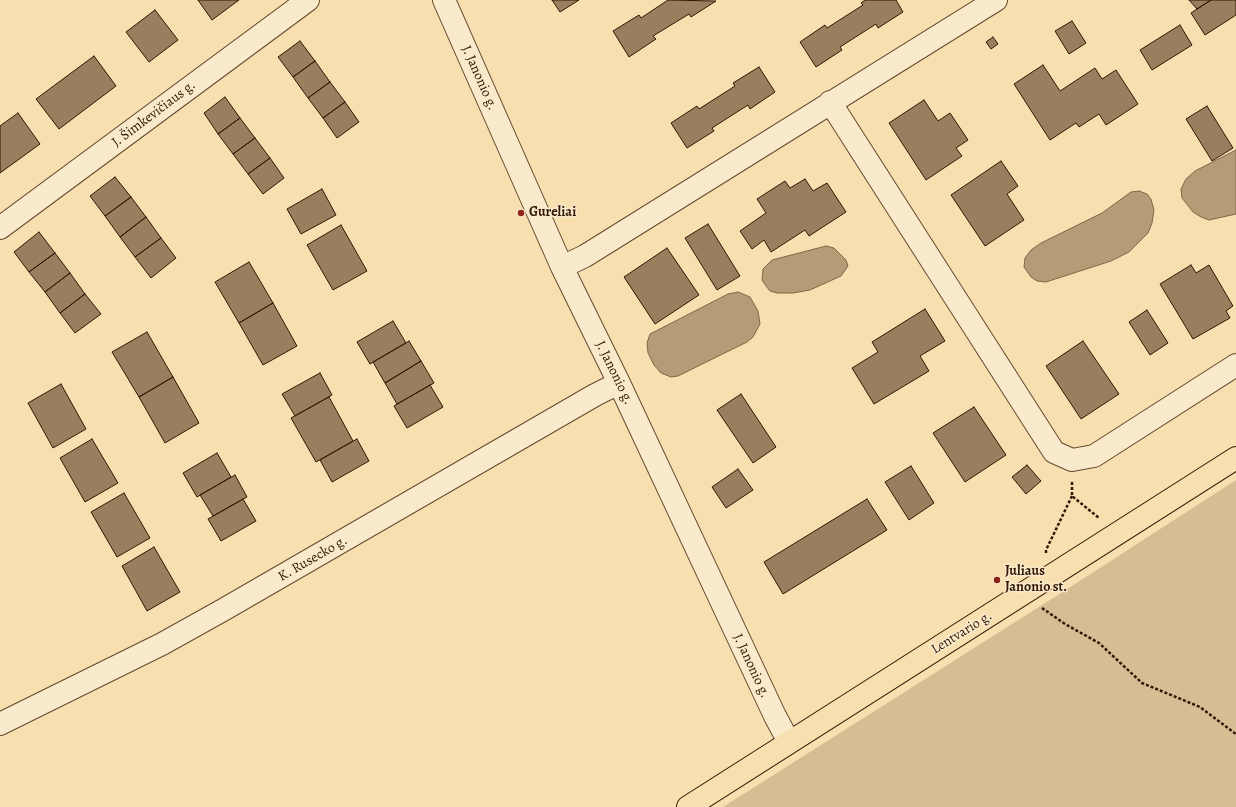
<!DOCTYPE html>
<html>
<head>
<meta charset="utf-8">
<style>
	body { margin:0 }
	canvas { display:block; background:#f8dfb0 }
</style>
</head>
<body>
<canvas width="1236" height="807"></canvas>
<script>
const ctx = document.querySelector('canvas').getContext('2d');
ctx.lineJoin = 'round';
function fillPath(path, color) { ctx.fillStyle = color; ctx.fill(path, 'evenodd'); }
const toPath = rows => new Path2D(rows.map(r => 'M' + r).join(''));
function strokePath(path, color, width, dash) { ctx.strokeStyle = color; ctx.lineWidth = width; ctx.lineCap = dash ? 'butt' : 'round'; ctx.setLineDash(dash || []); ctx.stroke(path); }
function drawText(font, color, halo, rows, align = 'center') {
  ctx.font = font + ' Alegreya,serif'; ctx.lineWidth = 3; ctx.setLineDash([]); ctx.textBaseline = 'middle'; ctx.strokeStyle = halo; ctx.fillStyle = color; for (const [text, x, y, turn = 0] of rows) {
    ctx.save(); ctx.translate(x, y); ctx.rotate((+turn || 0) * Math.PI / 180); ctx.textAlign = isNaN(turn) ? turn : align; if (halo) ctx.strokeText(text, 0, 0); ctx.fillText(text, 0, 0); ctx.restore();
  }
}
fillPath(toPath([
	[1236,480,1236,807,723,807,1061,593]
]), '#d6bd93');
const water = toPath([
	[1236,150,1236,214,1209,220,1201,217,1193,212,1182,198,1181,189,1186,179,1195,171,1236,150],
	[1139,191,1147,194,1151,199,1154,210,1152,223,1148,233,1129,252,1111,261,1046,282,1037,281,1031,277,1024,267,1025,258,1031,250,1041,243,1102,213,1131,192,1139,191],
	[826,246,834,248,846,260,848,266,841,276,810,290,793,293,777,293,770,291,766,286,762,280,763,269,772,260,826,246],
	[738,292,750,297,758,311,760,324,753,337,747,342,678,376,671,377,661,373,654,365,648,353,647,343,650,334,728,294,738,292]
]);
fillPath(water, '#b59b76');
strokePath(water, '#816648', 1);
const building = toPath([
	[198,0,239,0,212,20,198,0],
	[552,0,579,0,560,12,552,0],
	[668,0,716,1,691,17,689,14,653,36,656,39,629,57,613,31,639,15,641,18,668,0],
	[865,0,896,0,903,12,878,28,876,24,840,47,842,50,816,67,800,42,825,25,827,28,863,5,861,3,865,0],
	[1189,0,1211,0,1197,9,1189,0],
	[1211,0,1236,0,1236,15,1205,35,1191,13,1211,0],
	[155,10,178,40,149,62,126,32,155,10],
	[1072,21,1086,43,1069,54,1055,31,1072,21],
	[1180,25,1192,45,1152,70,1140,50,1180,25],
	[993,37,998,44,991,49,986,42,993,37],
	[300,41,315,61,293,77,278,57,300,41],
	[94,56,116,86,59,129,36,99,94,56],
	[315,61,330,82,308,98,293,77,315,61],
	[1043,65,1060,91,1095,68,1102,79,1116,70,1138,104,1106,125,1099,114,1079,127,1076,123,1050,140,1014,84,1043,65],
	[759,67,775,92,750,109,748,105,712,128,714,131,687,148,671,123,697,106,699,109,735,86,733,83,759,67],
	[330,82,345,102,323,118,308,98,330,82],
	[225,97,240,118,218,134,204,113,225,97],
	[924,100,938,121,950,113,968,140,956,148,962,156,926,180,889,123,924,100],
	[345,102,359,122,337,138,323,118,345,102],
	[1207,106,1233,148,1212,161,1186,119,1207,106],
	[18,113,40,144,0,173,0,126,18,113],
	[240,118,255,138,233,154,218,134,240,118],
	[255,138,270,158,248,174,233,154,255,138],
	[270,158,284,178,263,194,248,174,270,158],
	[1001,161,1018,186,1007,194,1024,220,985,246,951,195,1001,161],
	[115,177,131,197,105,216,90,196,115,177],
	[805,179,813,191,827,183,846,212,809,236,805,230,771,252,764,240,752,249,740,231,766,213,757,199,785,181,790,188,805,179],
	[322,189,336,215,301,234,287,209,322,189],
	[131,197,146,217,120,237,105,216,131,197],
	[146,217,161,238,135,257,120,237,146,217],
	[708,224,740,276,717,290,685,238,708,224],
	[341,225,367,271,333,290,307,245,341,225],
	[39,232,55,253,29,272,14,252,39,232],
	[161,238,176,258,151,278,135,257,161,238],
	[667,248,699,295,655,324,624,277,667,248],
	[55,253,70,273,45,292,29,272,55,253],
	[249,262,273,303,239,323,215,282,249,262],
	[1191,265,1196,273,1209,265,1233,306,1226,311,1230,318,1193,339,1160,284,1191,265],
	[70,273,85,294,60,313,45,292,70,273],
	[85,294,101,314,75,333,60,313,85,294],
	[273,303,297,346,263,365,239,323,273,303],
	[925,309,945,341,920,356,929,371,874,404,852,368,878,352,872,342,925,309],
	[1147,310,1168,343,1150,355,1129,322,1147,310],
	[393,321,406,343,370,364,357,342,393,321],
	[147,332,173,377,139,397,112,352,147,332],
	[409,341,421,361,385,383,373,362,409,341],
	[1083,341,1119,394,1081,419,1046,366,1083,341],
	[421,361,434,383,397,404,385,383,421,361],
	[320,373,332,395,295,416,282,394,320,373],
	[173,377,199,423,165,443,139,397,173,377],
	[61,384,86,429,53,448,28,403,61,384],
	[430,385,443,407,407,428,394,406,430,385],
	[741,394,776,447,753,463,717,410,741,394],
	[329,397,353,441,316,462,291,418,329,397],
	[974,407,1006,455,965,482,933,433,974,407],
	[92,439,118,483,85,502,60,458,92,439],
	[357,439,369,461,332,482,320,460,357,439],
	[217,453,231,477,197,497,183,473,217,453],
	[1027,465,1041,481,1026,494,1012,477,1027,465],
	[911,466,934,503,909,520,885,482,911,466],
	[738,469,753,490,726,508,712,487,738,469],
	[235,475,247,497,213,516,200,495,235,475],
	[124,493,150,538,117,557,91,512,124,493],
	[243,499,256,521,221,541,208,519,243,499],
	[867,499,887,530,783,594,764,562,867,499],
	[154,547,180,592,147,611,122,566,154,547]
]);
fillPath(building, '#997f5d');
strokePath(building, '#321704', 1);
const minor = toPath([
	[444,0,562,267,619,383,775,716,789,742],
	[830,102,1054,452,1072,460,1094,456,1236,365],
	[0,228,308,0],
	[562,267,585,256,996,0],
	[0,724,162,644,223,610,595,395,619,383]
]);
const major = toPath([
	[688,807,1236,458]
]);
strokePath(minor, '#64492f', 24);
strokePath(major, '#321704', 24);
strokePath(toPath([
	[1072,482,1072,496,1099,518],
	[1046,553,1046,550,1072,496],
	[1042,608,1065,624,1099,643,1142,683,1200,707,1236,734]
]), '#321704', 2.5, [3, 2]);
strokePath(minor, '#faeacc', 22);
strokePath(major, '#f8dfb0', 22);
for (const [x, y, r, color] of [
	[521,213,4,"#8f2418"],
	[997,580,4,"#8f2418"]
]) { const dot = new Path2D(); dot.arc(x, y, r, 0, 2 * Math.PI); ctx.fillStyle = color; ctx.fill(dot); strokePath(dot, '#faeacc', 1.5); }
drawText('14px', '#321704', '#faeacc', [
	["J. Janonio g.",479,78,66],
	["J. Šimkevičiaus g.",154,114,-37],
	["J. Janonio g.",614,373,64],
	["K. Rusecko g.",313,559,-30],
	["Lentvario g.",962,633,-32],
	["J. Janonio g.",751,666,65]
]);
drawText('bold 14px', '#321704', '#faeacc', [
	["Gureliai",529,213],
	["Juliaus",1005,572],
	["Janonio st.",1005,588]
], 'left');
</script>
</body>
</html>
